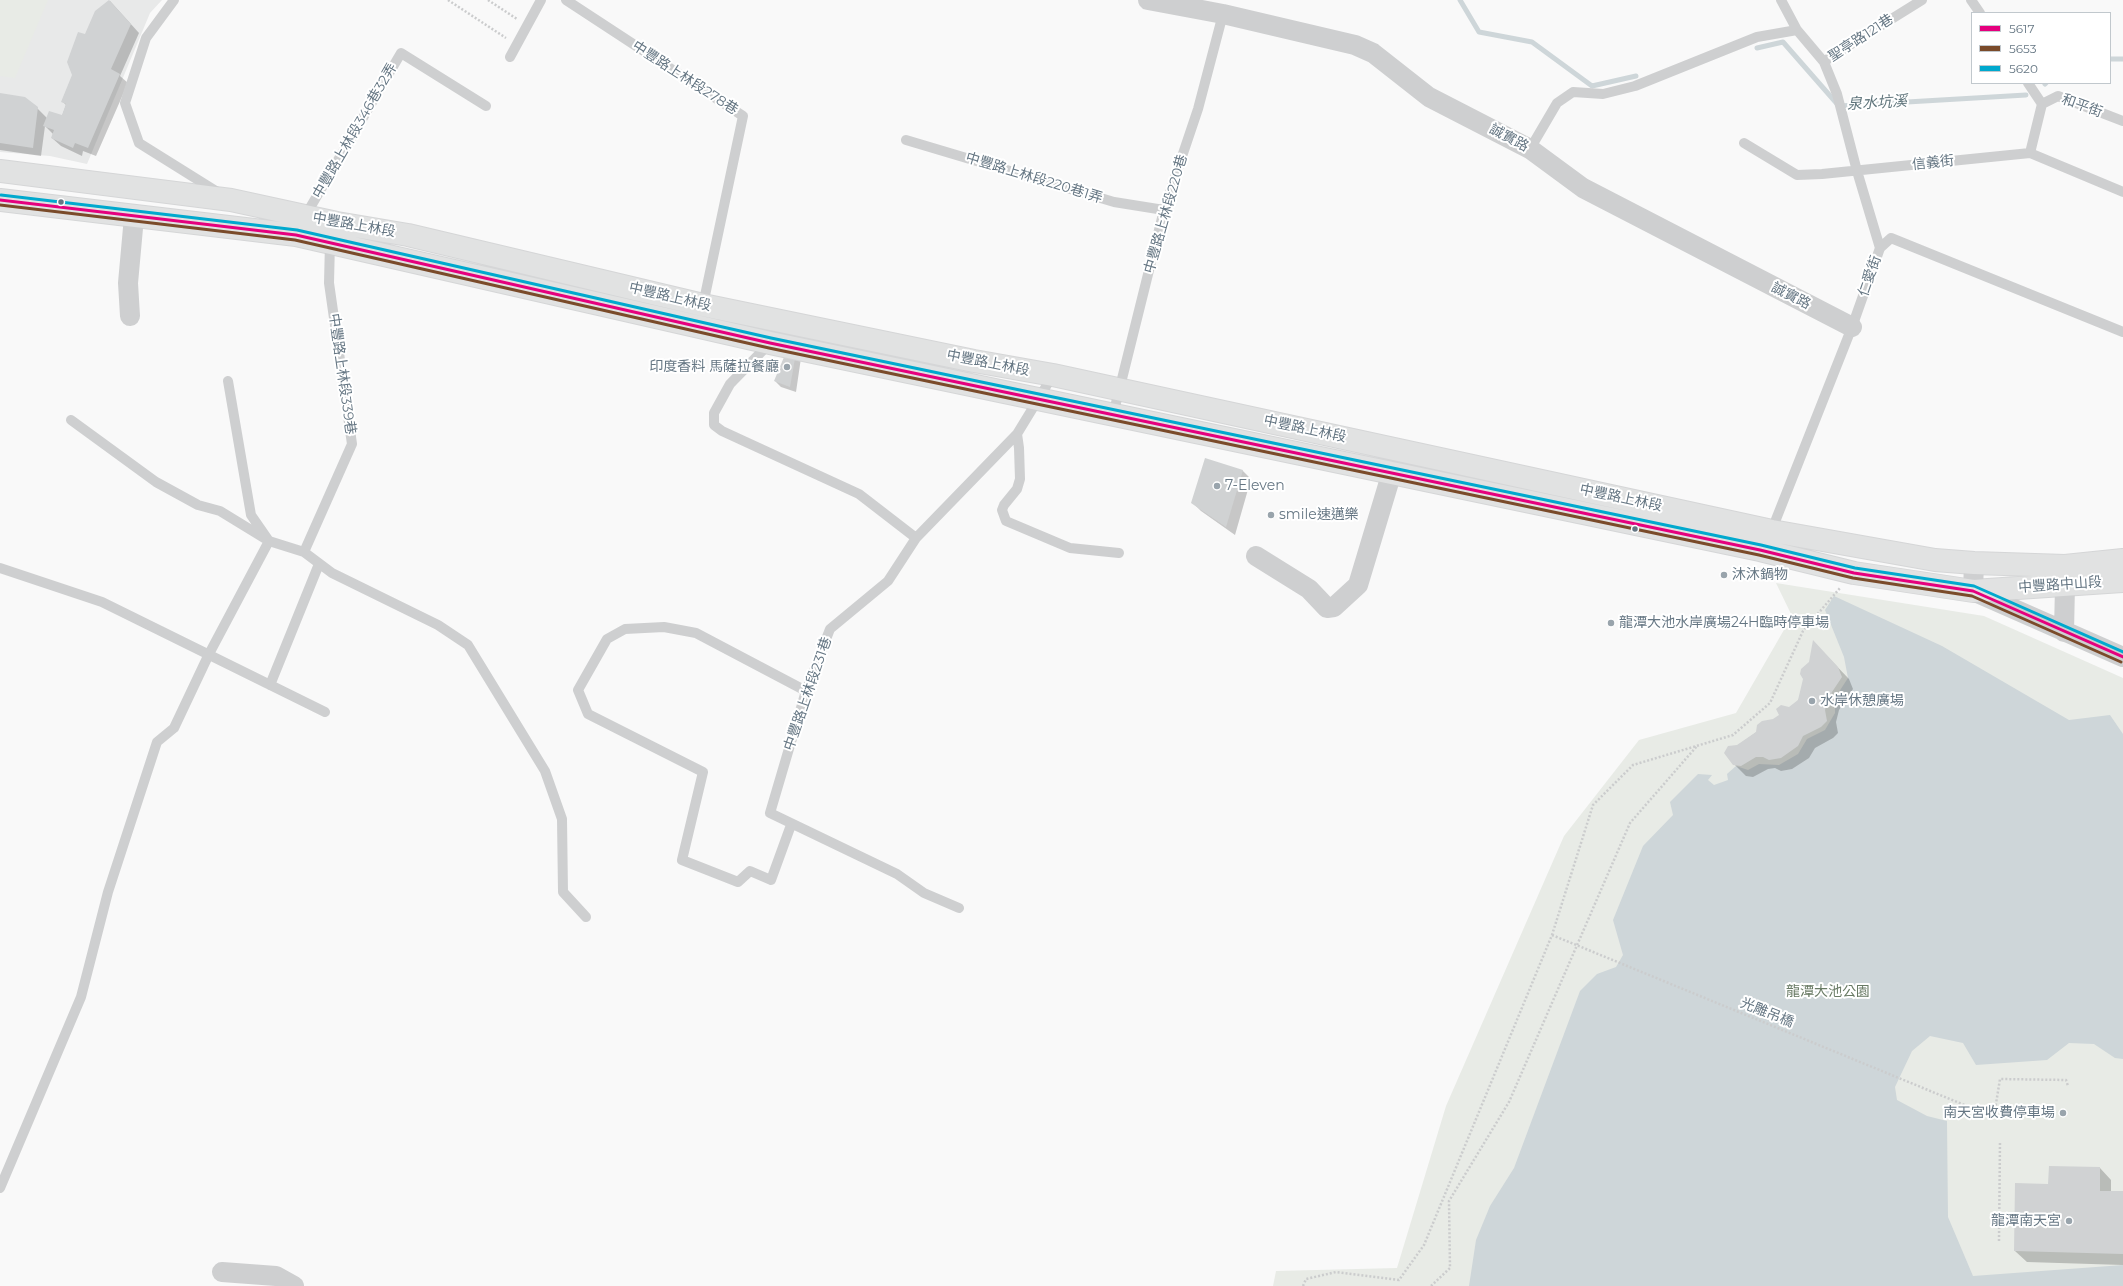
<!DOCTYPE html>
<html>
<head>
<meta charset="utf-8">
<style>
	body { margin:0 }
	#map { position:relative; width:2123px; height:1286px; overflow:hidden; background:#f9f9f9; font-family:Montserrat,sans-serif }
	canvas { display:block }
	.legend { position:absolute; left:1971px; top:12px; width:140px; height:72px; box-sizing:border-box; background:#fff; border:1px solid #c1c8cd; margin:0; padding:5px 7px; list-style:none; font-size:12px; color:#657683 }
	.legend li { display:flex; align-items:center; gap:8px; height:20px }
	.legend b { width:20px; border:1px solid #c1c8cd }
</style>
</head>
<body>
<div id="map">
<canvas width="2123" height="1286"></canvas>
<ul class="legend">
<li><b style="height:5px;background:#e5007d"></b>5617</li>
<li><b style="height:5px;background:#7a4b2a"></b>5653</li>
<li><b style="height:5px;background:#00a9ce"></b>5620</li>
</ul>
</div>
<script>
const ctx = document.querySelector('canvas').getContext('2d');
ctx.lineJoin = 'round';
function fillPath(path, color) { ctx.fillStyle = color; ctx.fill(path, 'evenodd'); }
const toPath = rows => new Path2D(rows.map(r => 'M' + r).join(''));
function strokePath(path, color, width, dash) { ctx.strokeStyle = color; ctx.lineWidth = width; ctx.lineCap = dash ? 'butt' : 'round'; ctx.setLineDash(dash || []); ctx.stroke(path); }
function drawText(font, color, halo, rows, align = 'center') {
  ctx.font = font + ' Montserrat,"Noto Sans TC",sans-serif'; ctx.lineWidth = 4; ctx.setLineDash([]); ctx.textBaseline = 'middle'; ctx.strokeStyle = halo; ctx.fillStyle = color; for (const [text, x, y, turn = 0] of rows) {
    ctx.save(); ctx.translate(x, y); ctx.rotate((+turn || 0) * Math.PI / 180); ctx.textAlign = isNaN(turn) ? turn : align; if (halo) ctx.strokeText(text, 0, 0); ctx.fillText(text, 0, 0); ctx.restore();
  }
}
fillPath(toPath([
	[0,0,162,0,150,13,87,164,50,156,0,152]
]), '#e8e9e9');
fillPath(toPath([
	[0,0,48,0,15,78,0,76],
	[1776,583,1984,616,2123,678,2123,1286,1273,1286,1276,1271,1397,1268,1446,1106,1564,836,1639,740,1736,713,1792,616]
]), '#e8ebe6');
fillPath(toPath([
	[1834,596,1942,646,2069,720,2110,715,2123,734,2123,1059,2115,1058,2094,1044,2069,1043,2047,1060,1976,1065,1963,1043,1930,1036,1912,1051,1895,1087,1897,1100,1927,1116,1947,1121,1948,1217,1973,1276,2123,1265,2123,1286,1469,1286,1476,1240,1490,1206,1514,1168,1580,991,1597,974,1616,967,1623,955,1613,920,1643,846,1673,815,1670,802,1698,774,1712,775,1708,780,1714,785,1728,780,1727,774,1736,766,1748,770,1759,764,1779,765,1798,754,1807,739,1825,730,1835,713,1835,698,1848,678,1844,657,1825,610]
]), '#ced6d9');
fillPath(toPath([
	[110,1,139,33,120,76,128,83,96,156,83,151,82,156,61,146,52,138,53,134,45,126,41,156,0,150,0,94,37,108,47,118,62,116,66,105,62,101,73,75,85,36,96,12],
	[787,351,801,358,796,392,781,387,775,381],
	[1242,470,1251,479,1235,535,1201,511,1192,502],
	[1824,653,1849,679,1853,689,1839,710,1836,722,1838,733,1833,738,1815,748,1809,758,1792,769,1781,771,1775,768,1768,769,1753,777,1746,776,1734,764,1737,746,1796,704],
	[2100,1168,2111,1180,2111,1192,2123,1192,2123,1265,2027,1262,2015,1251,2049,1185]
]), '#0003');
strokePath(toPath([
	[1460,0,1479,32,1532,42,1592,86,1636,76],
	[1757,48,1783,42,1839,106,2026,95],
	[2110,59,2123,59],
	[2045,84,2046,83]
]), '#ced6d9', 5);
fillPath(toPath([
	[109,0,131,24,111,69,120,74,88,148,75,143,73,148,51,138,54,130,43,126,49,111,62,115,66,104,61,102,72,75,67,62,78,32,85,34,95,11],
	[0,93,25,97,38,107,33,148,0,143],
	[787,350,796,352,790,387,774,381],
	[1205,458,1243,470,1226,527,1191,503],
	[1813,640,1838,667,1842,677,1828,698,1825,710,1827,721,1821,727,1803,736,1798,746,1781,758,1769,760,1763,757,1756,757,1741,766,1733,765,1724,753,1728,746,1737,745,1756,732,1757,725,1762,721,1773,719,1779,715,1776,709,1781,705,1789,707,1798,700,1803,679,1800,674,1801,669,1809,662],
	[2049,1166,2100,1167,2100,1191,2123,1191,2123,1254,2014,1251,2015,1183,2048,1184]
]), '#d0d2d3');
const primary = toPath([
	[0,171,231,200,337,223,408,235,703,305,974,361,1053,375,1772,531,1935,560,1974,563,2065,566,2123,560],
	[0,200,296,235,770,343,1760,550,1854,573,1973,591,2123,581]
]);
strokePath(primary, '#d5d6d7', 24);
strokePath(toPath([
	[448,0,506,38],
	[488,0,517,19],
	[1974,1109,1994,1116,2000,1079,2066,1080,2068,1086],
	[1999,1241,2000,1141],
	[1303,1286,1306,1279,1336,1272,1399,1280,1424,1245,1552,935,1593,805,1633,765,1733,735,1770,703,1803,631,1840,588],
	[1431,1286,1450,1268,1449,1201,1509,1102,1630,823,1697,746]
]), '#cbcccd', 2.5, [2, 2]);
strokePath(toPath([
	[174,0,146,38,125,103,139,143,219,193],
	[566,0,743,116,703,305],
	[1781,0,1797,30,1824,62,1832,56,1922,0],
	[1971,0,1980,13],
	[510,57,541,0],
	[1824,62,1837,94,1857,171,1880,248],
	[2028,83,2042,104,2030,153],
	[2042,104,2058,96,2123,121],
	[906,140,1114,202,1164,210],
	[1744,143,1797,175,1822,174,2030,153,2123,192],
	[1530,149,1557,103,1573,92,1603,94,1635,86,1757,37,1797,30],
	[304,218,401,53,486,106],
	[770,343,730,384,714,413,714,425,722,431,859,494,916,538],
	[228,381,251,515,269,541,304,552,352,444,329,283,330,242],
	[1113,415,1164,210,1198,109,1223,14],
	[1017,434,1019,448,1020,479,1017,489,1004,505,1002,510,1006,521,1070,548,1119,553],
	[1771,532,1852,327,1880,248,1891,238,2123,332],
	[304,552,332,573,438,625,468,645,545,771,562,819,563,892,586,917],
	[0,568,102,602,325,712],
	[270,685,319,564],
	[791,825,771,880,750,871,738,882,682,860,703,772,588,714,578,690,607,639,625,629,664,627,696,633,806,691],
	[959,908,924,893,897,874,770,813,806,691,830,629,888,581,916,538,1017,434,1053,375],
	[0,1188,81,997,108,892,157,742,174,728,209,654,269,541,220,511,198,505,156,482,71,420]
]), '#cecfd0', 10);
strokePath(toPath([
	[1148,0,1223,14,1355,45,1373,53,1429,97,1530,149,1583,188,1852,327],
	[130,316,128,283,134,217],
	[1256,556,1309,589,1327,608,1334,607,1358,585,1392,472],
	[1974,563,1973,591,2123,657],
	[2064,632,2065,585],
	[222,1272,276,1276,294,1286]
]), '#cecfd0', 20);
strokePath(primary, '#e1e2e2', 22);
strokePath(toPath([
	[1552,935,1974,1109]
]), '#cbcccd', 2.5, [2, 2]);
strokePath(toPath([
	[0,200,296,235,770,343,1760,550,1854,573,1973,591,2123,657]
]), '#e5007d', 3);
strokePath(toPath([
	[0,205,295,240,769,348,1759,555,1853,578,1972,596,2121,662]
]), '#7a4b2a', 3);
strokePath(toPath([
	[1,195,297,230,771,338,1761,545,1855,568,1974,586,2123,652]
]), '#00a9ce', 3);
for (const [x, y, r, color] of [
	[61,202,3.5,"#657683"],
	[787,367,4,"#99a4ac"],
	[1217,486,4,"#99a4ac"],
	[1271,515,4,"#99a4ac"],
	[1635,529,3.5,"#657683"],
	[1724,575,4,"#99a4ac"],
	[1611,623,4,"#99a4ac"],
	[1812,701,4,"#99a4ac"],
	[2063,1113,4,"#99a4ac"],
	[2069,1221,4,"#99a4ac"]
]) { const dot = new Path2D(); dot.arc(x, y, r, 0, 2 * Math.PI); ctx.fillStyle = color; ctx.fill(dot); strokePath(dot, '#fff', 1.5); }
drawText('14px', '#657683', '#fff', [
	["聖亭路121巷",1861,38,-33],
	["中豐路上林段278巷",685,78,33],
	["和平街",2082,106,20],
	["中豐路上林段346巷32弄",355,131,-60],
	["誠實路",1509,138,28],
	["信義街",1933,163,-6],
	["中豐路上林段220巷1弄",1034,178,17],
	["中豐路上林段220巷",1166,214,-74],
	["中豐路上林段",354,225,10],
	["仁愛街",1870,276,-71],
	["誠實路",1791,296,27],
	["中豐路上林段",670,297,13],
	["中豐路上林段",988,363,11],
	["中豐路上林段339巷",342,374,82],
	["中豐路上林段",1305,429,12],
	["中豐路上林段",1621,498,12],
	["中豐路中山段",2060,585,-4],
	["中豐路上林段231巷",808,694,-71],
	["光雕吊橋",1767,1013,22]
]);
drawText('14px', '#657683', '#fff', [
	["印度香料 馬薩拉餐廳",779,367,"right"],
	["7-Eleven",1225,486],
	["smile速邁樂",1279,515],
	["沐沐鍋物",1732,575],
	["龍潭大池水岸廣場24H臨時停車場",1619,623],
	["水岸休憩廣場",1820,701],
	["南天宮收費停車場",2055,1113,"right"],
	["龍潭南天宮",2061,1221,"right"]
], 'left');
drawText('14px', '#687a64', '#fff', [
	["龍潭大池公園",1828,992]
]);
drawText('italic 15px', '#60757c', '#fff', [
	["泉水坑溪",1877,103,-3]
]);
</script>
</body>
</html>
